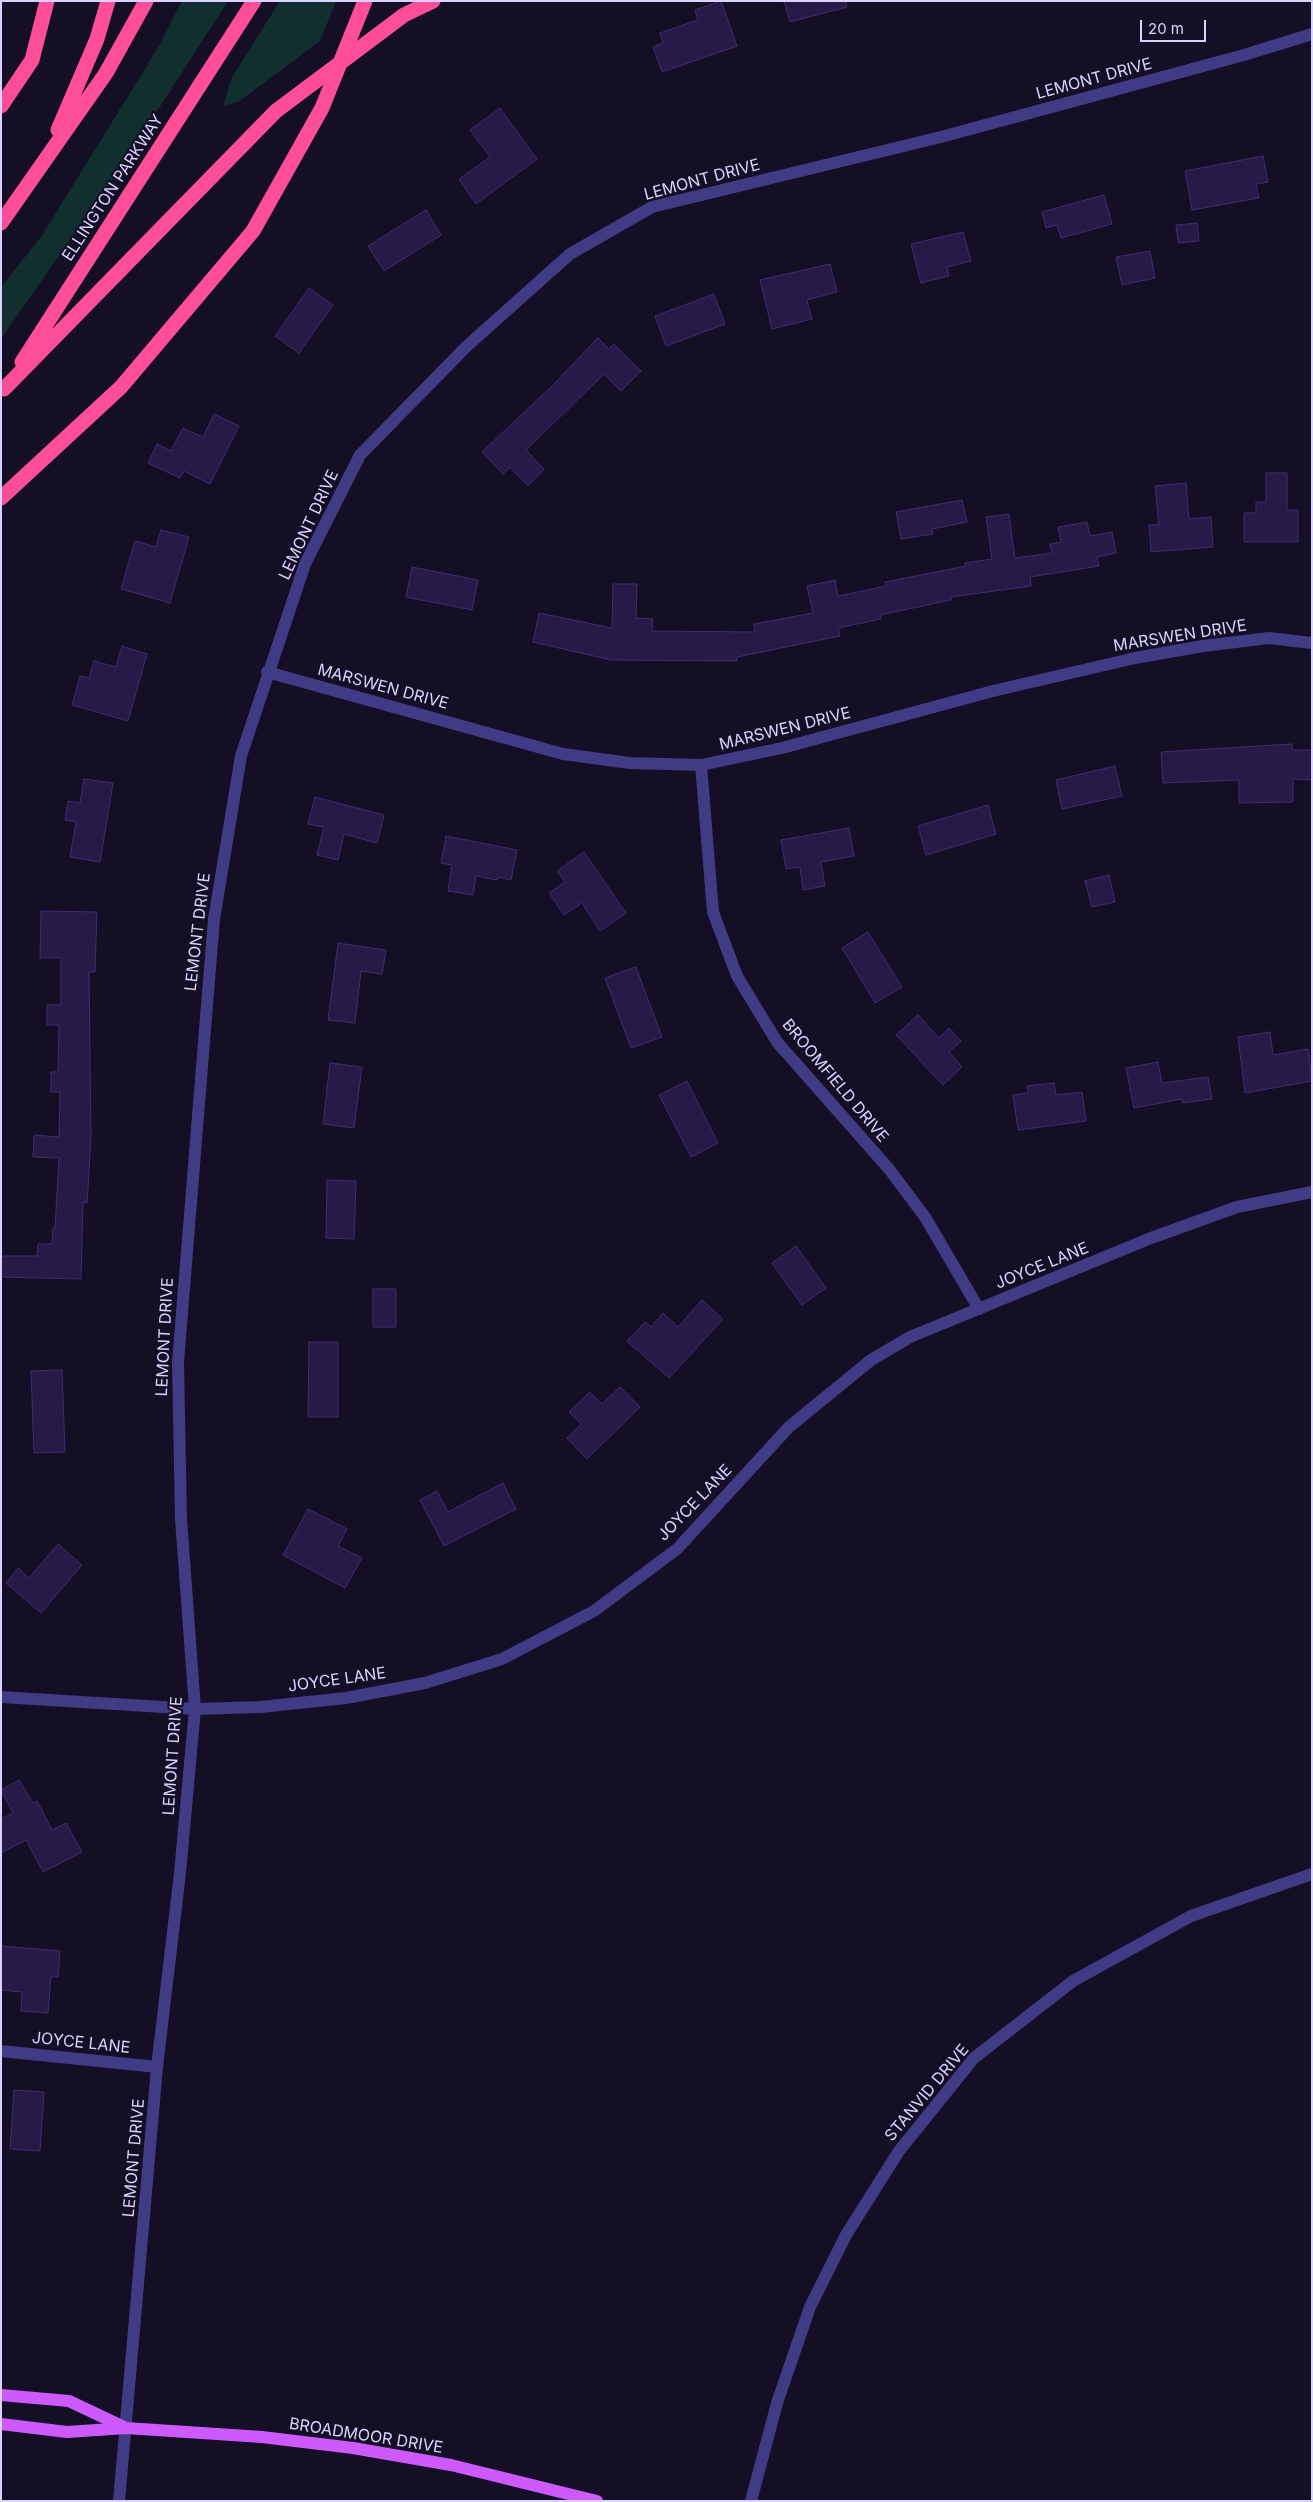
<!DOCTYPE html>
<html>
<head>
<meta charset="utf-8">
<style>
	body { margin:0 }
	#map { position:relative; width:1313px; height:2502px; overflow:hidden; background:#140f25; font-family:Inter,sans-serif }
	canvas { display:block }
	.frame { position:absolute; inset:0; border:2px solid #dbd3ff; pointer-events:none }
	.scale { position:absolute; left:1140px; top:20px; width:66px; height:22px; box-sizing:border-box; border:2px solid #dbd3ff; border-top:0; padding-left:6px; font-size:15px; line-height:18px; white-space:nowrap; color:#dbd3ff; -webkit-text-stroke:4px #140f25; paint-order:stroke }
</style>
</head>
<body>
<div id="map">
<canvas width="1313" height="2502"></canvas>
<div class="frame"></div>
<div class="scale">20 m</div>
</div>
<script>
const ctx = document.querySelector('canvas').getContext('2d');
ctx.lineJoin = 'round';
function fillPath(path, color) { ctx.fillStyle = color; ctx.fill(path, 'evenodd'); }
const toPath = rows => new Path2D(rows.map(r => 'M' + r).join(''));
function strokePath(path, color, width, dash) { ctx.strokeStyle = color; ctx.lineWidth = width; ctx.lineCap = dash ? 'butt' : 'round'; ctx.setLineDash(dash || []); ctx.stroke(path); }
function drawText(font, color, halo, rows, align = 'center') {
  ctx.font = font + ' Inter,sans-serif'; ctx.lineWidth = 4.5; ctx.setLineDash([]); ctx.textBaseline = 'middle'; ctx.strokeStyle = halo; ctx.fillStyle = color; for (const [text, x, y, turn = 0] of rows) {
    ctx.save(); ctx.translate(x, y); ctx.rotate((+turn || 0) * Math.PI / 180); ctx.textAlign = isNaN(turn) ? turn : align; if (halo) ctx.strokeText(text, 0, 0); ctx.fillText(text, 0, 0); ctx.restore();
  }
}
fillPath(toPath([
	[182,1,228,1,127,158,1,339,1,287,41,237,159,46],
	[280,1,336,1,320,41,238,102,223,106,232,77]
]), '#122f2f');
const building = toPath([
	[721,1,737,46,662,72,653,47,663,43,660,33,698,20,695,10,721,1],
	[784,1,846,1,847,7,790,22,784,1],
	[500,108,537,159,476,204,459,179,490,157,470,130,500,108],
	[1263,156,1268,182,1256,184,1259,198,1192,210,1185,171,1263,156],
	[1104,195,1112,224,1061,238,1057,225,1046,228,1042,212,1104,195],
	[426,210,441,235,384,271,368,246,426,210],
	[1197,223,1199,241,1178,243,1176,225,1197,223],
	[963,232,971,261,947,267,949,276,921,283,911,244,963,232],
	[1150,251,1155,278,1122,285,1116,257,1150,251],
	[830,264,837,292,807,300,812,319,772,329,760,280,830,264],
	[309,288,333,305,299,353,275,336,309,288],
	[714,294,725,324,666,346,655,316,714,294],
	[598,338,609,349,614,344,641,371,621,391,604,374,526,450,544,469,528,486,510,467,503,474,482,452,551,387,598,338],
	[214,414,239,426,210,484,184,471,180,478,148,463,157,444,171,451,183,428,203,437,214,414],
	[1266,473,1287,473,1287,510,1298,510,1298,542,1244,542,1244,513,1256,513,1256,502,1266,502,1266,473],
	[1186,483,1189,519,1211,517,1213,547,1151,552,1149,525,1159,525,1155,486,1186,483],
	[962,500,967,522,932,529,933,534,901,539,896,512,962,500],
	[1009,514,1015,558,1052,553,1050,544,1061,542,1058,527,1087,522,1090,536,1112,532,1116,553,1097,557,1099,566,1030,577,1031,586,951,597,951,600,880,615,881,619,838,628,840,636,737,657,737,661,611,660,533,642,539,613,612,628,613,584,637,584,636,618,653,619,652,631,755,632,754,624,813,613,807,586,835,580,838,596,886,586,885,582,966,566,965,563,992,559,986,517,1009,514],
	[161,530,189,537,170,603,121,589,135,541,156,547,161,530],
	[412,567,478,580,472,610,406,597,412,567],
	[122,646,147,654,128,721,72,705,80,676,89,678,94,661,116,667,122,646],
	[1292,744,1292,750,1312,750,1312,780,1293,779,1293,802,1239,803,1239,780,1163,783,1161,752,1292,744],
	[1115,766,1122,796,1062,809,1056,780,1115,766],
	[84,779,113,783,100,862,70,857,76,822,65,820,68,801,80,803,84,779],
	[315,797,384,815,377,843,344,834,338,860,317,855,324,827,308,824,315,797],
	[988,805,996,834,926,855,918,826,988,805],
	[849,828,854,856,821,862,825,886,803,890,800,867,786,869,781,840,849,828],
	[446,836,517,850,511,880,498,877,497,880,476,876,473,895,448,891,452,865,441,863,446,836],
	[584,852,626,913,600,931,582,903,564,915,549,893,565,882,557,871,584,852],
	[1109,875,1115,902,1092,907,1085,881,1109,875],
	[41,911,97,912,95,972,89,972,91,1138,87,1203,83,1202,81,1279,1,1277,1,1256,37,1256,38,1244,52,1244,53,1228,55,1228,59,1158,33,1157,34,1135,59,1137,60,1092,51,1092,51,1072,58,1072,59,1025,47,1025,47,1005,61,1005,61,958,40,958,41,911],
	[868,932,902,987,875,1003,842,948,868,932],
	[338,943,386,950,382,974,361,971,355,1023,328,1020,338,943],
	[636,967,662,1037,631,1048,605,978,636,967],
	[918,1015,939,1038,949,1028,961,1041,949,1052,962,1067,943,1085,896,1035,918,1015],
	[1270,1032,1273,1055,1308,1049,1312,1081,1245,1093,1238,1037,1270,1032],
	[1158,1062,1162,1083,1208,1077,1212,1099,1183,1103,1182,1099,1134,1108,1126,1068,1158,1062],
	[330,1063,362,1067,354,1128,323,1124,330,1063],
	[687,1081,718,1143,691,1157,659,1095,687,1081],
	[1054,1083,1056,1095,1082,1092,1086,1121,1018,1130,1013,1095,1028,1093,1027,1086,1054,1083],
	[327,1180,356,1181,354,1239,326,1238,327,1180],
	[796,1246,826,1288,802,1305,772,1263,796,1246],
	[373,1289,396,1289,396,1327,373,1327,373,1289],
	[702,1300,723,1319,669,1378,627,1341,645,1322,651,1327,663,1313,678,1327,702,1300],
	[309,1342,338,1342,338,1417,308,1417,309,1342],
	[62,1370,65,1452,34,1453,31,1371,62,1370],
	[620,1387,640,1407,587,1459,567,1438,581,1424,569,1412,590,1392,602,1404,620,1387],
	[503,1483,516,1509,444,1546,420,1500,437,1491,448,1512,503,1483],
	[308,1509,347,1529,338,1546,362,1558,345,1588,283,1555,308,1509],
	[58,1544,82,1565,41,1613,6,1583,18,1568,29,1578,58,1544],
	[19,1780,33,1803,37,1801,52,1830,66,1823,82,1852,43,1872,26,1840,1,1853,1,1819,13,1813,1,1790,19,1780],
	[1,1946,60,1951,58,1977,51,1977,48,2013,21,2011,22,1992,1,1990,1,1946],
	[14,2090,44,2092,40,2151,10,2149,14,2090]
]);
fillPath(building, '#261b46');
strokePath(building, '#3f2d72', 1);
strokePath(toPath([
	[267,672,563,754,630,763,701,765,782,748,993,691,1135,658,1203,646,1269,638,1312,643],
	[701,765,713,912,737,976,777,1042,889,1169,925,1217,979,1309],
	[1,1697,195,1709,261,1707,346,1698,425,1683,502,1659,594,1611,677,1549,789,1427,871,1360,910,1337,1151,1238,1237,1207,1312,1192],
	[1,2051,157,2067],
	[119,2501,157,2067,180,1873,195,1709,181,1519,178,1362,214,919,241,756,305,564,360,455,467,346,570,254,652,207,941,137,1244,55,1312,34],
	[751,2501,777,2403,810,2307,846,2235,899,2151,974,2058,1073,1981,1191,1916,1312,1874]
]), '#413a84', 12);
strokePath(toPath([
	[1,2395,69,2401,124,2427],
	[1,2424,67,2432,126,2428,262,2437,353,2448,451,2465,597,2501]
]), '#cc5aff', 12);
strokePath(toPath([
	[1,106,32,60,47,1],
	[58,130,97,39,108,1],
	[1,223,106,73,146,1],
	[22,362,254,1],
	[4,389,276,111,404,15,433,1]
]), '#ff4e98', 15);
strokePath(toPath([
	[1,498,121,387,253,231,322,108,365,1]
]), '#ff4e98', 15);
drawText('16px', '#dbd3ff', '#140f25', [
	["LEMONT DRIVE",1094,79,-15],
	["LEMONT DRIVE",702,180,-15],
	["ELLINGTON PARKWAY",113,188,-57],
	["LEMONT DRIVE",309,525,-65],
	["MARSWEN DRIVE",1180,636,-9],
	["MARSWEN DRIVE",383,687,15],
	["MARSWEN DRIVE",785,729,-14],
	["LEMONT DRIVE",198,932,-83],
	["BROOMFIELD DRIVE",835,1081,50],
	["JOYCE LANE",1042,1266,-22],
	["LEMONT DRIVE",165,1337,-87],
	["JOYCE LANE",695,1503,-46],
	["JOYCE LANE",337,1680,-8],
	["LEMONT DRIVE",173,1756,-86],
	["JOYCE LANE",81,2043,6],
	["STANVID DRIVE",927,2093,-50],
	["LEMONT DRIVE",134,2158,-85],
	["BROADMOOR DRIVE",366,2436,9]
]);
</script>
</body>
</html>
